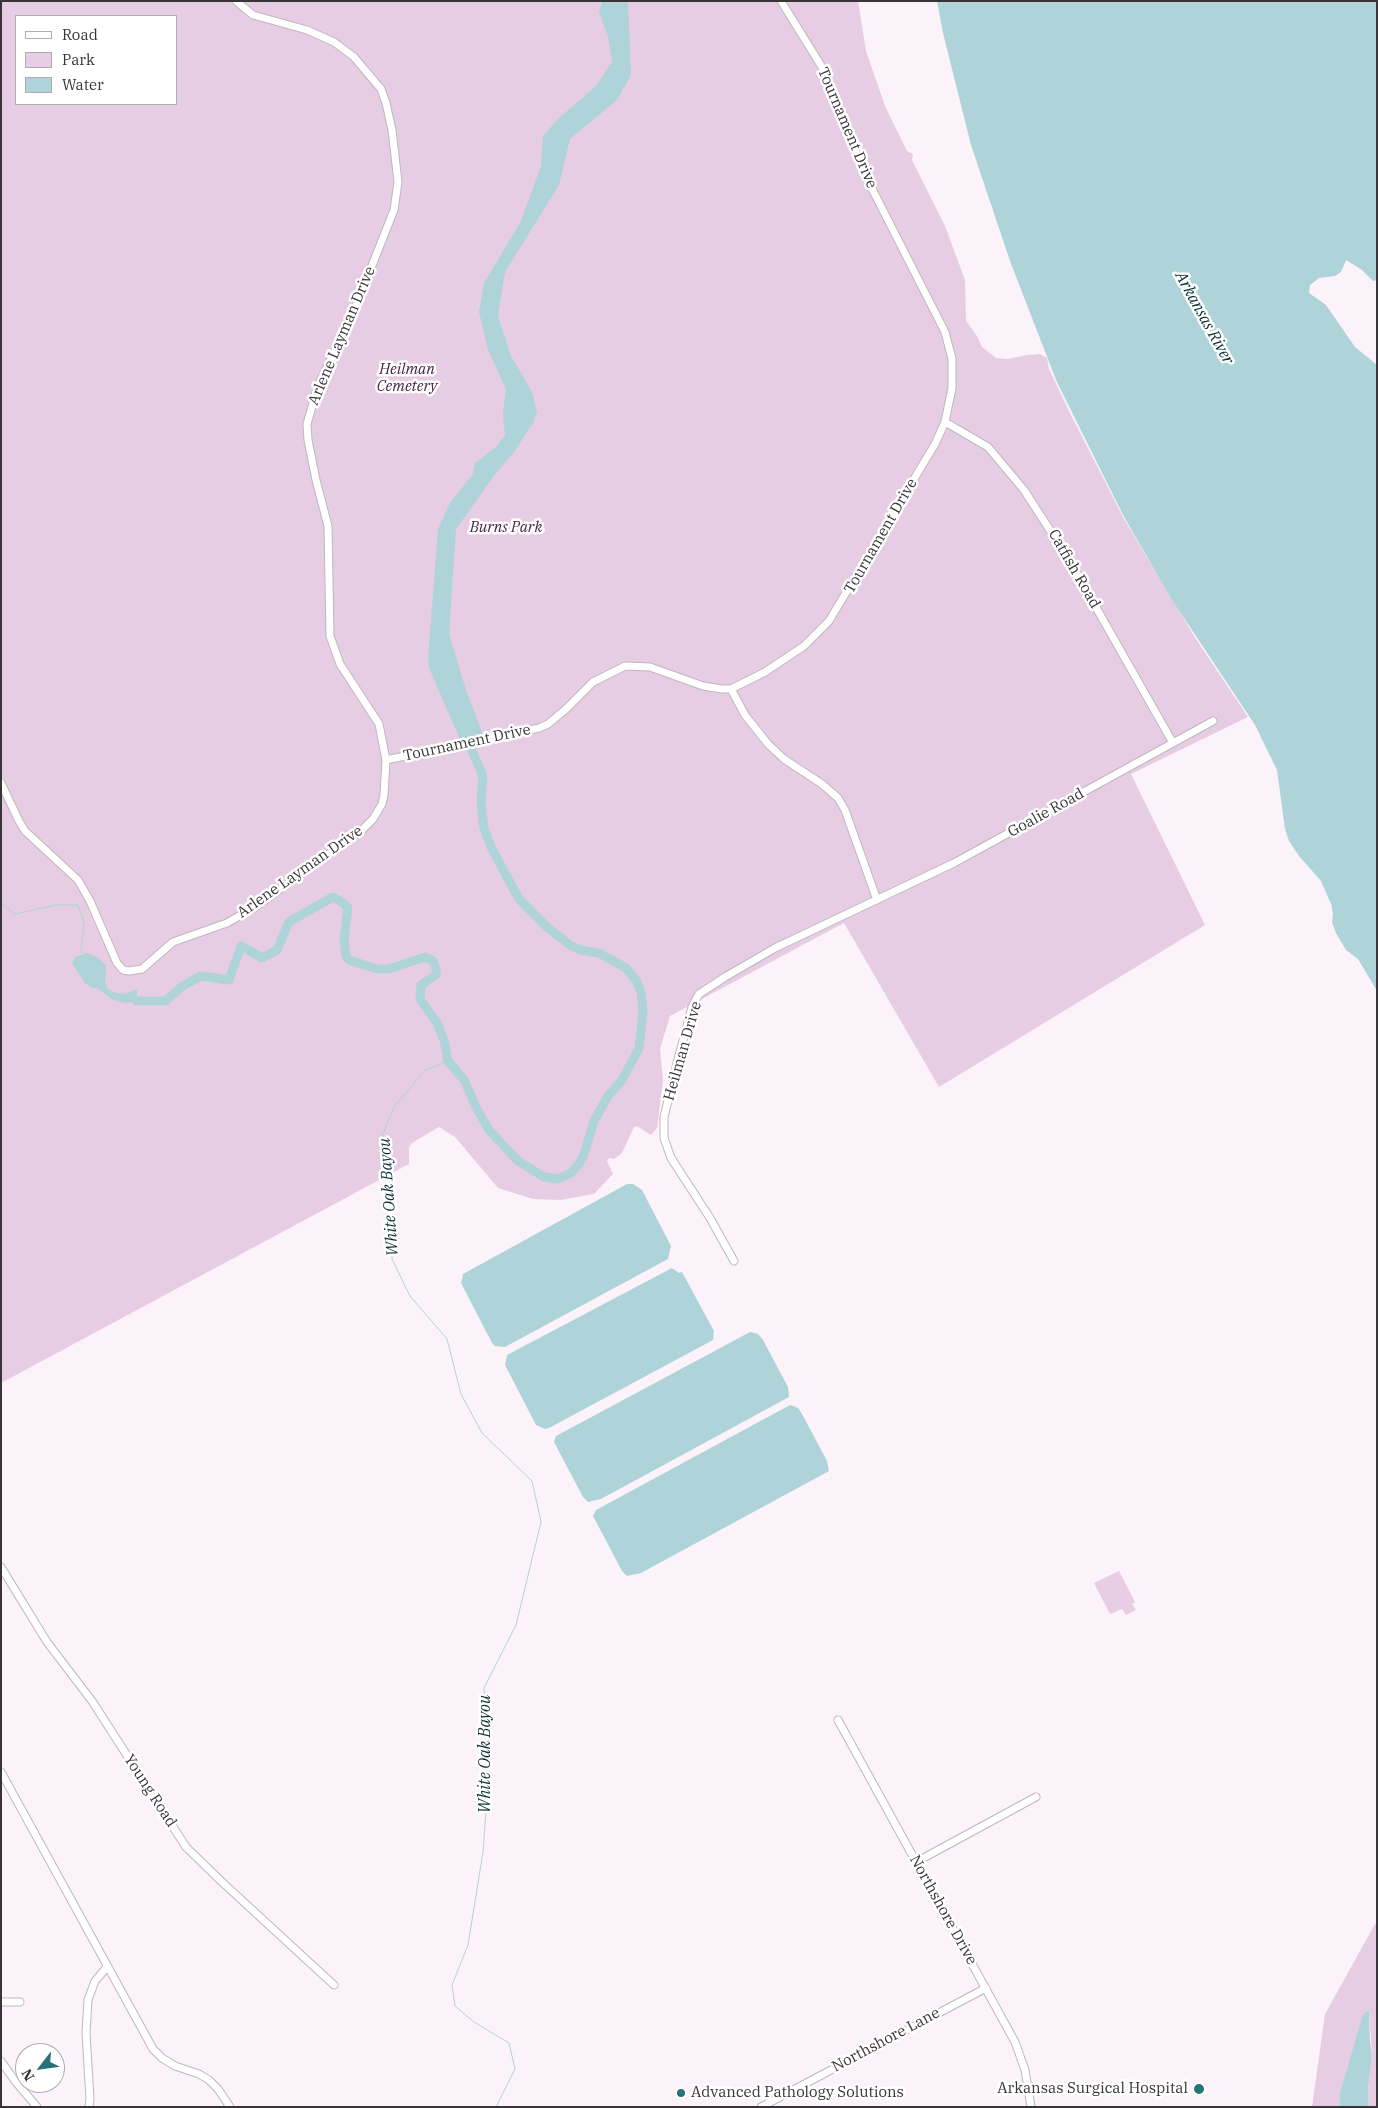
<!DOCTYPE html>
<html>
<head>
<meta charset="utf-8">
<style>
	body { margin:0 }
	#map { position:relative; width:1378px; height:2108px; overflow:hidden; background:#fcf2fa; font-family:"IBM Plex Serif",serif }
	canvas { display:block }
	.frame { position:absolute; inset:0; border:2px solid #383438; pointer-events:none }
	.legend { position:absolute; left:15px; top:15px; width:162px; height:90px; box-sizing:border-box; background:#fff; border:1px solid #afaeaf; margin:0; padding:6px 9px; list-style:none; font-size:15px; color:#383438 }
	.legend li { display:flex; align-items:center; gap:10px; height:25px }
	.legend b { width:25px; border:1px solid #afaeaf }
	.north { position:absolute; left:15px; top:2043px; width:50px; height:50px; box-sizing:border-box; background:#fff; border:1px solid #afaeaf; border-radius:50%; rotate:240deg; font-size:14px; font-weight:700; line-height:20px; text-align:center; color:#383438 }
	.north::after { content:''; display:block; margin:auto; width:18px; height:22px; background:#277179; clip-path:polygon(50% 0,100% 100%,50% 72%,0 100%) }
</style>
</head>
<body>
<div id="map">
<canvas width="1378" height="2108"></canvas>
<div class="frame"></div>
<ul class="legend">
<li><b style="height:6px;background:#fff"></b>Road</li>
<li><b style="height:14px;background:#e6cde3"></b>Park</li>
<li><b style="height:14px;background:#aed4d9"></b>Water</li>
</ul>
<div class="north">N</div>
</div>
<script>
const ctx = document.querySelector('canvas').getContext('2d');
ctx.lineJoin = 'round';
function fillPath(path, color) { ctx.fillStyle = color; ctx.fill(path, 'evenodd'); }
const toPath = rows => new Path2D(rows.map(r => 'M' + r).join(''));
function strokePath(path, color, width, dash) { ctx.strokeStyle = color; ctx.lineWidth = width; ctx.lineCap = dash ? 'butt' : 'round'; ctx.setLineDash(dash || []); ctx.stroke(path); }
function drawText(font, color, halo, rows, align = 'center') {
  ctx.font = font + ' "IBM Plex Serif",serif'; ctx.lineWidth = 5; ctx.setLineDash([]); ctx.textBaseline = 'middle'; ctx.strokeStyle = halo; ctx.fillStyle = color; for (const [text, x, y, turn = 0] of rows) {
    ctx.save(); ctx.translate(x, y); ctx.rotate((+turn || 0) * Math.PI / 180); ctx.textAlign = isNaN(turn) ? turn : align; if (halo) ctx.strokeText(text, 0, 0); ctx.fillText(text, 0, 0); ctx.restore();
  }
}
fillPath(toPath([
	[1,1,858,1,866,51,885,106,907,151,913,154,912,160,945,226,965,280,966,321,977,336,982,347,996,358,1007,359,1028,355,1040,354,1047,358,1049,369,1069,411,1123,517,1196,639,1248,717,1131,774,1205,925,939,1087,844,923,670,1016,660,1049,663,1081,657,1128,651,1135,637,1126,634,1127,622,1153,614,1159,609,1158,607,1161,613,1174,594,1194,560,1200,533,1199,498,1188,455,1137,439,1127,412,1143,409,1147,409,1164,1,1383],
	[16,16,176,16,176,104,16,104],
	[1119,1571,1135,1602,1132,1604,1136,1610,1126,1615,1122,1609,1110,1614,1094,1583],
	[1375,1924,1377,1925,1377,2107,1369,2107,1368,2089,1372,2056,1369,2010,1364,2013,1361,2020,1340,2092,1339,2107,1312,2107,1325,2014]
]), '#e6cde3');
fillPath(toPath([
	[602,1,628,1,631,75,617,100,570,139,559,185,505,272,498,316,511,356,532,392,537,413,533,423,514,452,493,477,456,529,449,634,466,690,484,737,461,742,429,668,428,659,438,529,450,503,473,474,475,463,496,447,505,435,503,413,506,389,488,350,479,312,484,283,520,223,541,166,543,136,559,118,596,86,612,62,608,36,599,13],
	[937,1,1377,1,1377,280,1373,281,1362,270,1346,260,1341,272,1335,276,1319,278,1310,285,1309,293,1326,305,1355,347,1377,365,1377,991,1358,959,1346,950,1336,933,1332,922,1333,914,1331,904,1321,881,1299,856,1289,841,1285,829,1277,770,1255,725,1172,600,1123,515,1056,380,1010,261,971,145,943,33],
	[87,953,98,958,106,965,105,982,108,989,116,993,125,994,137,989,137,1001,125,1003,111,999,99,989,92,988,85,983,72,963,75,957],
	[627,1184,633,1184,642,1190,671,1246,668,1259,505,1347,495,1346,492,1343,461,1283,463,1274],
	[672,1268,679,1273,682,1272,714,1331,713,1340,549,1428,545,1429,536,1425,505,1365,507,1355],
	[750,1332,758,1334,763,1340,788,1387,789,1397,601,1499,588,1502,583,1497,554,1442,556,1436],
	[790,1405,798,1408,802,1414,827,1461,829,1471,641,1573,627,1576,622,1571,593,1516,596,1510],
	[1369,2010,1370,2041,1372,2056,1368,2089,1369,2107,1339,2107,1340,2092,1361,2020,1364,2013]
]), '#aed4d9');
strokePath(toPath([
	[1,904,15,914,56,905,78,905,84,922,81,948,82,953],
	[448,1061,424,1071,394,1107,381,1139,392,1197,392,1259,410,1296,447,1339,461,1394,482,1433,532,1481,541,1522,516,1625,484,1688,487,1796,483,1852,468,1945,452,1985,455,2006,474,2022,509,2043,515,2069,496,2107]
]), '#aed4d9', 1);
strokePath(toPath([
	[137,1001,165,1001,183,986,201,976,229,980,241,946,262,958,277,950,289,922,333,897,343,903,348,908,344,939,346,956,349,960,377,969,389,969,425,957,433,961,436,969,436,975,421,985,420,999,437,1023,444,1040,448,1061,464,1080,477,1109,489,1130,518,1161,544,1177,558,1179,571,1173,579,1164,584,1154,594,1121,608,1096,622,1080,639,1048,643,1012,641,992,636,980,626,968,599,953,581,950,571,946,547,927,519,899,492,849,484,829,481,802,483,776,469,744]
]), '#aed4d9', 9);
const minor = toPath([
	[945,422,988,447,1024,490,1068,558,1173,743],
	[731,689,745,715,768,744,784,759,822,784,838,798,845,810,877,900],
	[386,760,539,728,548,724,566,709,593,682,625,666,650,667,703,686,722,689,731,689,765,672,804,646,829,621,935,444,945,422,952,388,952,359,945,332,864,173,825,72,781,1],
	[1,783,19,821,25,831,78,880,90,901,117,963,123,970,129,971,142,969,173,942,227,923,255,907,362,830,373,819,382,804,384,795,386,760,379,724,340,664,330,636,328,526,316,480,308,440,307,424,318,386,354,311,394,210,398,182,392,130,386,103,381,89,354,57,334,42,307,30,253,15,236,1],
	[734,1261,710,1218,671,1158,664,1138,664,1117,677,1063,692,1007,699,994,725,977,775,948,954,863,1213,721],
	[1,1567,47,1642,92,1701,186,1847,222,1882,334,1985],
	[838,1720,1015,2042,1025,2070,1031,2107],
	[1,1772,153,2049,162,2058,175,2066,199,2074,209,2080,218,2089,230,2107],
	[916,1862,1036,1797],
	[1,2002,20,2002],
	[1,2061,15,2081,37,2107],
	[89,2107,90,2099,86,2033,88,2000,95,1981,107,1967],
	[761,2107,986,1988]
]);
strokePath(minor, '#c0b6be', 9);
strokePath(minor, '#fff', 7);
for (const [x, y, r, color] of [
	[1199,2089,6,"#277179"],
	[681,2093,5,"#277179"]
]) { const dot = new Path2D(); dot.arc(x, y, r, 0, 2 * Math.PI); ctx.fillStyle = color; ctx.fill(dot); strokePath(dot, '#fff', 2); }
drawText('15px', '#383438', '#fff', [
	["Tournament Drive",847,128,67],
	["Arlene Layman Drive",342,336,-67],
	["Tournament Drive",881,536,-60],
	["Catfish Road",1074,569,60],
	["Tournament Drive",467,743,-12],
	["Goalie Road",1046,813,-29],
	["Arlene Layman Drive",300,872,-35],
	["Heilman Drive",683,1051,-74],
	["Young Road",150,1791,57],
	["Northshore Drive",943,1910,61],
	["Northshore Lane",886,2040,-28]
]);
drawText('italic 15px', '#452343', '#fff', [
	["Heilman",407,370],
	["Cemetery",407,387],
	["Burns Park",506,528]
]);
drawText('15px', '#383438', '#fff', [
	["Arkansas Surgical Hospital",1188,2089],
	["Advanced Pathology Solutions",691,2093,"left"]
], 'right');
drawText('italic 16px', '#092f34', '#fff', [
	["Arkansas River",1204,318,61],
	["White Oak Bayou",389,1197,-94],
	["White Oak Bayou",485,1754,-90]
]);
</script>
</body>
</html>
